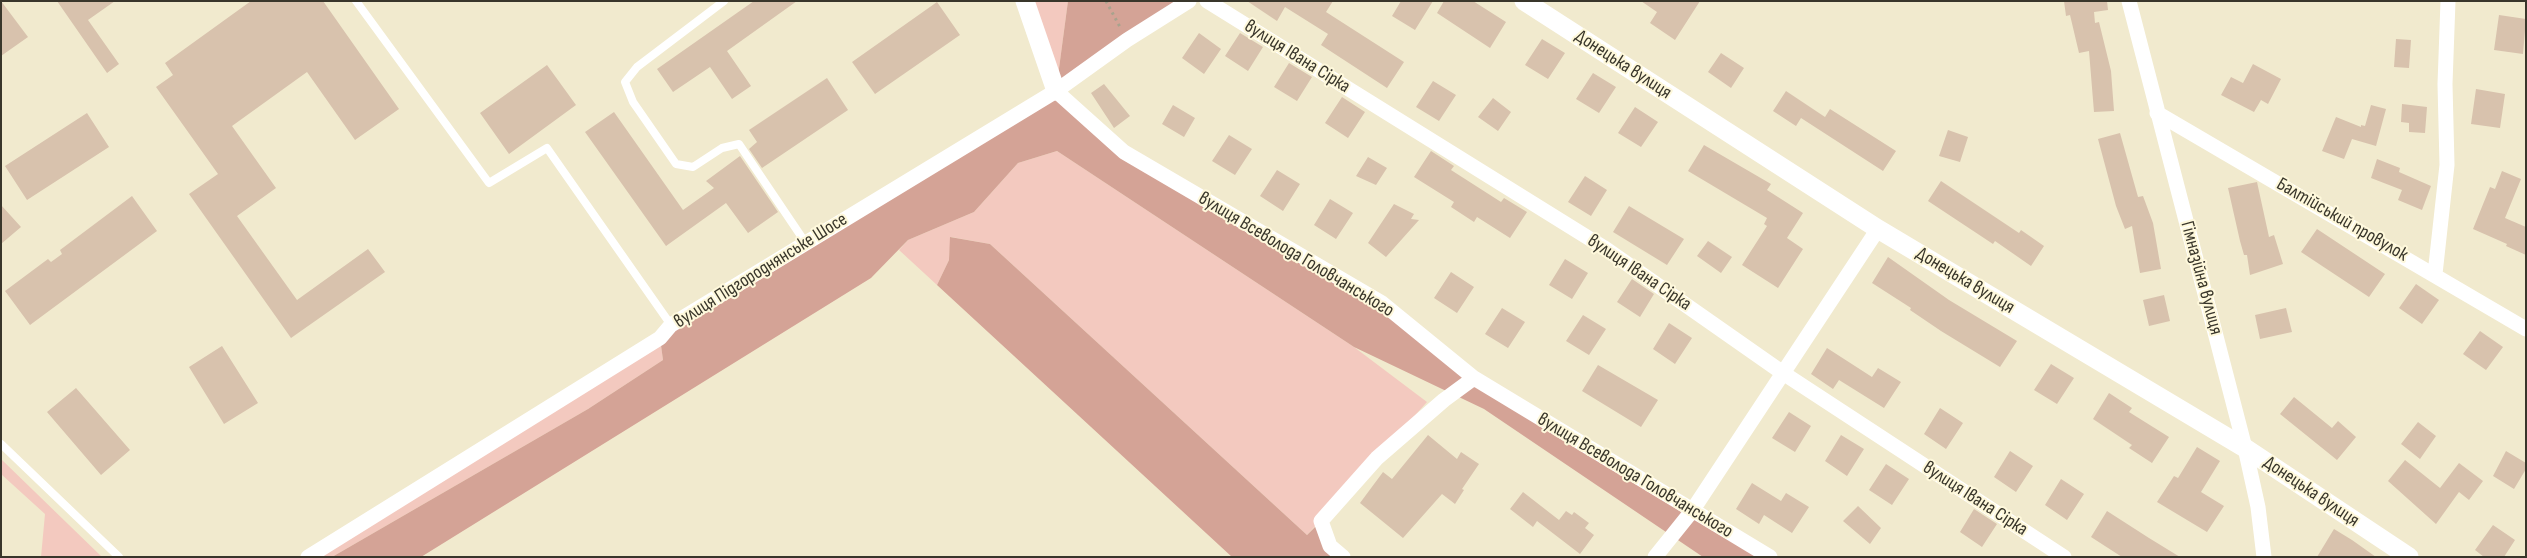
<!DOCTYPE html>
<html>
<head>
<meta charset="utf-8">
<style>
	body { margin:0 }
	#map { position:relative; width:2527px; height:558px; overflow:hidden; background:#f1eace; font-family:"Sofia Sans Condensed",sans-serif }
	canvas { display:block }
	.frame { position:absolute; inset:0; border:2px solid #39362b; pointer-events:none }
</style>
</head>
<body>
<div id="map">
<canvas width="2527" height="558"></canvas>
<div class="frame"></div>
</div>
<script>
const ctx = document.querySelector('canvas').getContext('2d');
ctx.lineJoin = 'round';
function fillPath(path, color) { ctx.fillStyle = color; ctx.fill(path, 'evenodd'); }
const toPath = rows => new Path2D(rows.map(r => 'M' + r).join(''));
function strokePath(path, color, width, dash) { ctx.strokeStyle = color; ctx.lineWidth = width; ctx.lineCap = dash ? 'butt' : 'round'; ctx.setLineDash(dash || []); ctx.stroke(path); }
function drawText(font, color, halo, rows, align = 'center') {
  ctx.font = font + ' "Sofia Sans Condensed",sans-serif'; ctx.lineWidth = 4; ctx.setLineDash([]); ctx.textBaseline = 'middle'; ctx.strokeStyle = halo; ctx.fillStyle = color; for (const [text, x, y, turn = 0] of rows) {
    ctx.save(); ctx.translate(x, y); ctx.rotate((+turn || 0) * Math.PI / 180); ctx.textAlign = isNaN(turn) ? turn : align; if (halo) ctx.strokeText(text, 0, 0); ctx.fillText(text, 0, 0); ctx.restore();
  }
}
fillPath(toPath([
	[1025,1,1068,1,1056,91],
	[1057,151,1354,347,1427,402,1307,535,990,244,951,237,949,260,937,285,899,250,908,240,974,212,1018,163],
	[660,338,663,360,588,409,332,557,314,557],
	[1,459,102,557,41,557,45,514,1,474]
]), '#f3c9bf');
fillPath(toPath([
	[1068,1,1189,1,1056,91,1124,152,1382,303,1474,378,1770,557,1703,557,1484,409,1354,347,1057,151,1018,163,974,212,908,240,871,278,421,557,332,557,588,409,663,360,660,338,1056,91],
	[950,237,990,244,1307,535,1321,521,1343,557,1232,557,937,285,949,260]
]), '#d4a396');
fillPath(toPath([
	[1,1,28,37,1,56],
	[57,1,115,1,88,20,119,64,107,73],
	[251,1,323,1,399,109,355,140,307,72,232,126,276,188,237,216,297,300,368,249,385,272,291,338,189,194,218,174,156,87,173,75,165,63],
	[754,1,797,1,727,51,751,86,732,99,710,67,673,92,657,69],
	[1247,1,1333,1,1326,12,1404,62,1387,88,1321,45,1328,34,1285,7,1277,21],
	[1401,1,1433,1,1415,30,1392,16],
	[1444,1,1473,1,1506,22,1490,48,1437,13],
	[1641,1,1700,1,1675,40,1650,23,1657,12],
	[2064,1,2107,1,2108,10,2094,12,2095,23,2099,22,2111,71,2114,111,2094,112,2089,51,2079,53,2070,15,2066,16],
	[937,2,960,35,875,94,852,62],
	[2499,15,2526,19,2523,54,2494,50],
	[1199,33,1221,49,1204,74,1182,58],
	[1240,33,1263,47,1248,71,1225,56],
	[1542,39,1565,53,1548,79,1525,65],
	[2396,39,2411,40,2409,68,2394,67],
	[1721,53,1744,68,1731,88,1708,72],
	[1289,63,1312,77,1297,101,1274,87],
	[2253,64,2281,79,2268,104,2261,100,2254,112,2221,95,2231,77,2243,83],
	[547,65,576,105,509,154,480,113],
	[1593,73,1616,87,1599,113,1576,99],
	[827,78,848,110,762,168,749,149,757,142,749,130],
	[1433,81,1456,95,1439,121,1416,107],
	[1104,84,1130,116,1114,128,1091,93],
	[2476,89,2505,94,2500,128,2471,124],
	[1786,91,1825,117,1830,109,1896,151,1883,171,1801,118,1796,126,1773,111],
	[1342,97,1365,112,1348,138,1325,123],
	[1493,98,1511,112,1498,131,1478,117],
	[2402,104,2427,107,2425,133,2409,132,2409,123,2401,122],
	[1173,105,1195,118,1184,137,1162,124],
	[2371,105,2386,109,2376,146,2352,139,2344,159,2322,151,2336,117,2361,127,2361,125,2365,126],
	[1635,107,1658,122,1641,147,1618,133],
	[614,112,683,210,714,188,706,181,740,156,778,212,748,233,726,203,666,246,585,132],
	[87,113,109,147,27,200,5,166],
	[1948,130,1968,137,1960,162,1939,156],
	[2120,133,2138,197,2143,196,2153,223,2161,269,2140,273,2132,226,2125,229,2116,206,2098,139],
	[1229,135,1252,149,1235,175,1212,161],
	[1704,145,1771,184,1767,190,1803,213,1787,238,1803,249,1778,288,1742,265,1767,226,1764,224,1767,218,1688,171],
	[1431,151,1454,166,1451,170,1501,202,1504,198,1527,212,1510,238,1477,217,1474,222,1451,207,1454,202,1414,177],
	[1368,157,1387,168,1376,185,1356,176],
	[2377,159,2400,168,2399,172,2431,186,2422,210,2398,200,2402,190,2371,178],
	[1277,170,1300,184,1283,211,1260,196],
	[2502,171,2521,179,2505,218,2526,227,2526,255,2506,246,2507,244,2473,229,2490,187,2495,189],
	[1585,176,1607,190,1591,216,1568,202],
	[1941,181,2019,233,2021,230,2044,246,2031,266,1995,241,1993,244,1928,201],
	[2257,182,2269,237,2274,235,2283,264,2250,275,2247,255,2244,255,2240,241,2228,188],
	[132,196,157,231,30,325,5,291,48,259,51,262,62,254,60,250],
	[1330,199,1353,213,1336,239,1314,225],
	[1394,204,1414,214,1411,219,1419,220,1386,257,1368,243],
	[1,205,21,227,1,244],
	[1629,206,1684,239,1667,265,1613,232],
	[2317,229,2385,274,2369,297,2301,252],
	[1708,241,1732,257,1721,273,1697,256],
	[1888,257,1949,300,2017,341,2000,367,1941,331,1910,310,1911,308,1872,283],
	[1565,259,1588,273,1572,299,1549,285],
	[1451,272,1474,287,1457,313,1434,298],
	[1632,279,1654,294,1640,317,1617,302],
	[2416,284,2439,300,2422,324,2399,308],
	[2164,295,2170,321,2149,326,2143,300],
	[1502,308,1525,322,1508,348,1485,334],
	[2286,308,2292,332,2260,339,2255,315],
	[1583,315,1606,329,1589,355,1566,341],
	[1669,323,1692,338,1675,364,1653,349],
	[2480,331,2503,347,2486,370,2463,354],
	[222,346,258,403,224,424,189,367],
	[1827,348,1872,377,1878,368,1901,382,1884,408,1839,380,1833,389,1811,374],
	[2051,364,2074,378,2057,404,2034,390],
	[1598,365,1658,400,1641,427,1582,391],
	[76,388,130,450,101,475,47,412],
	[2109,393,2132,408,2129,412,2169,437,2152,463,2129,448,2132,445,2093,419],
	[2294,397,2332,428,2338,421,2356,437,2337,460,2280,414],
	[1940,408,1963,423,1946,449,1924,434],
	[1789,412,1811,426,1795,452,1772,438],
	[2418,422,2436,436,2420,459,2401,444],
	[1428,435,1457,459,1461,452,1479,464,1462,489,1464,490,1455,504,1442,494,1403,538,1360,503,1383,472,1392,479],
	[1841,435,1864,449,1847,476,1825,461],
	[2197,447,2220,461,2201,492,2224,506,2207,532,2157,502,2174,476,2178,478],
	[2010,451,2033,466,2016,492,1994,477],
	[2506,451,2526,463,2526,469,2514,489,2493,476],
	[2405,460,2440,488,2459,463,2483,481,2469,500,2459,492,2436,524,2388,481],
	[1886,464,1909,479,1892,505,1869,490],
	[2061,479,2084,494,2067,520,2045,505],
	[1752,483,1781,501,1786,493,1809,507,1792,533,1764,515,1759,524,1736,509],
	[1523,492,1559,520,1566,511,1572,515,1574,512,1589,523,1585,528,1594,535,1580,554,1537,521,1533,527,1510,509],
	[1858,506,1881,528,1870,544,1843,521],
	[1974,509,1997,524,1982,547,1960,532],
	[2107,511,2149,538,2180,557,2122,557,2091,537],
	[2493,525,2515,540,2504,557,2484,557,2475,550],
	[2334,529,2352,540,2376,557,2317,557]
]), '#d8c2ad');
strokePath(toPath([
	[1106,1,1120,27]
]), '#a8a38d', 3, [2.5, 4]);
strokePath(toPath([
	[356,1,489,183,547,148,671,325],
	[724,1,637,67,625,82,633,102,676,164,693,167,722,148,739,144,805,242],
	[1,444,119,557]
]), '#fff', 8);
strokePath(toPath([
	[1207,1,1603,247,1783,373,2064,557],
	[2129,1,2245,448,2258,507,2264,557],
	[1056,91,1124,152,1382,303,1474,378,1770,557],
	[2157,113,2526,329],
	[2435,274,2447,165,2445,84,2448,1],
	[308,557,660,338,671,325,1056,91,1127,40,1189,1],
	[1343,557,1330,546,1321,521,1377,458,1444,400,1474,378],
	[1655,557,1692,511,1878,229]
]), '#fff', 15);
strokePath(toPath([
	[1025,1,1056,91],
	[1524,1,1878,229,2245,448,2409,557]
]), '#fff', 19);
drawText('19px', '#39362b', '#fef8db', [
	["вулиця Івана Сірка",1297,57,32],
	["Донецька вулиця",1623,65,33],
	["Балтійський провулок",2342,220,30],
	["вулиця Всеволода Головчанського",1296,255,31],
	["вулиця Підгороднянське Шосе",761,271,-32],
	["вулиця Івана Сірка",1639,273,34],
	["Гімназійна вулиця",2201,278,75],
	["Донецька вулиця",1965,281,31],
	["вулиця Всеволода Головчанського",1635,476,31],
	["Донецька вулиця",2311,492,34],
	["вулиця Івана Сірка",1975,499,33]
]);
</script>
</body>
</html>
